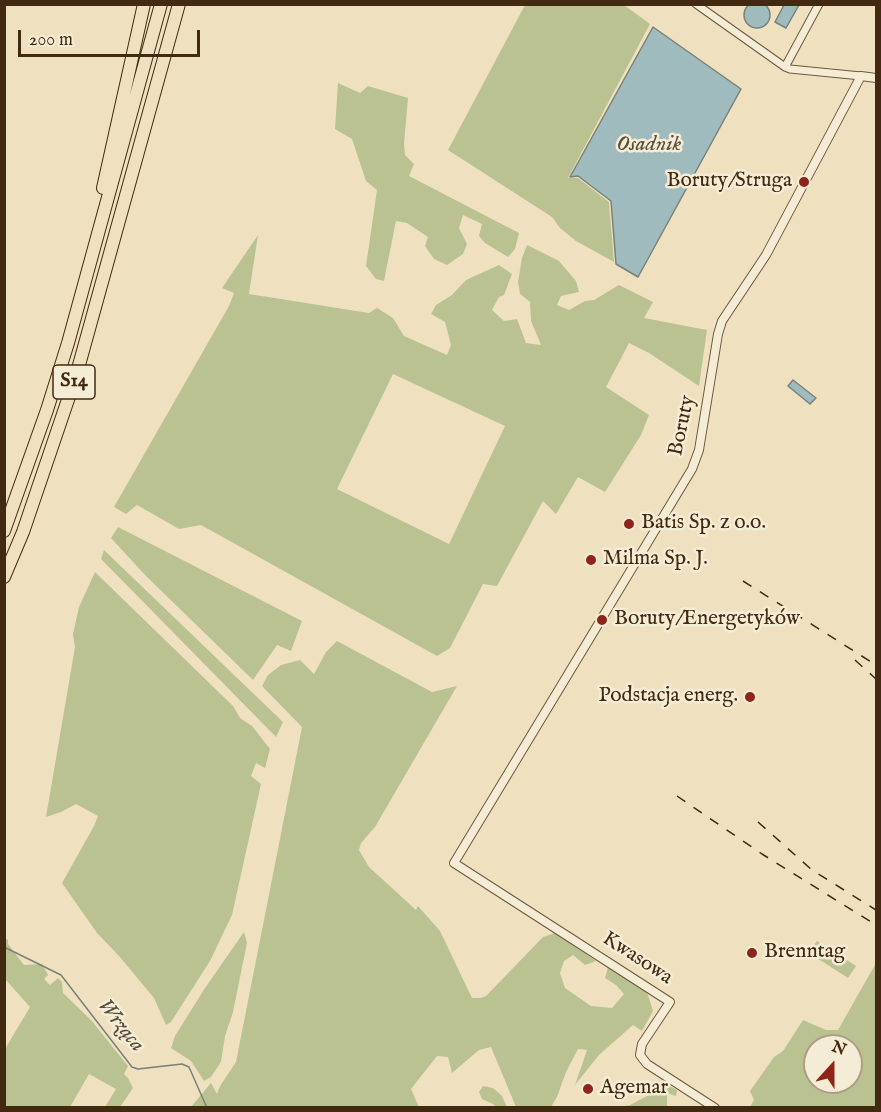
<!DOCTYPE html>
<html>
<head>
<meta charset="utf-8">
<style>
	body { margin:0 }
	#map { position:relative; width:881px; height:1112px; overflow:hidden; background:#efe1c0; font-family:"IM FELL English",serif }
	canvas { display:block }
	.frame { position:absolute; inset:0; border:6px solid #412a11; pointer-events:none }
	.north { position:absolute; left:803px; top:1034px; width:60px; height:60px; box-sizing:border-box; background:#f5ecd6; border:2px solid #ad9e87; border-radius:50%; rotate:21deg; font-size:16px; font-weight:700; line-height:24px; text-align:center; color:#412a11 }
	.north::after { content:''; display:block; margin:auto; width:21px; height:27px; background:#8f2418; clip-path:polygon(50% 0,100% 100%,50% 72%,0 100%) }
	.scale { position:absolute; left:18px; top:30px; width:182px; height:27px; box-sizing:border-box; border:3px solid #412a11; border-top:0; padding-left:8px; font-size:18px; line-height:21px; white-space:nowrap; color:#412a11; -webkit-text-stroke:4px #f5ecd6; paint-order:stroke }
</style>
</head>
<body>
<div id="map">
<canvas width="881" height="1112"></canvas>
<div class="frame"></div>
<div class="north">N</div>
<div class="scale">200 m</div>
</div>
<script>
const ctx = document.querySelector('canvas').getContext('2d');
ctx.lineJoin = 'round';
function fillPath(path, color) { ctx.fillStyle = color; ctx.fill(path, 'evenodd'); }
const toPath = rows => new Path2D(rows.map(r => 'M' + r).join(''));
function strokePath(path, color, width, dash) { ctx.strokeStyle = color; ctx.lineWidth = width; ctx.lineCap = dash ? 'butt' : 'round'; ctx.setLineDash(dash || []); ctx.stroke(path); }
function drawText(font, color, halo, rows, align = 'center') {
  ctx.font = font + ' "IM FELL English",serif'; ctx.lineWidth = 5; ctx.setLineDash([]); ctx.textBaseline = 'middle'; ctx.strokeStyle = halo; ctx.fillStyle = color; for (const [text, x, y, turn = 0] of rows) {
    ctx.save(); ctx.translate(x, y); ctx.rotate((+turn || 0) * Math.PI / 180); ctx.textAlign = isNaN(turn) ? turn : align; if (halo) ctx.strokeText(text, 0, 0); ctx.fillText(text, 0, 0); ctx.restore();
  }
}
fillPath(toPath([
	[525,5,624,5,650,24,568,178,578,178,609,202,614,262,576,241,560,228,552,217,448,150],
	[338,83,360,93,368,86,408,98,404,144,405,155,414,164,409,176,519,233,515,249,508,257,485,243,479,236,482,224,463,215,459,228,467,244,463,254,447,265,434,259,425,246,428,237,407,223,396,221,384,281,376,279,366,266,377,190,366,181,352,139,335,129],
	[258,235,249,294,369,313,377,308,393,318,404,336,447,355,451,345,445,322,431,314,436,305,452,295,466,280,499,265,512,274,504,295,499,297,492,310,504,321,517,319,526,343,541,345,531,321,530,302,520,294,518,282,522,258,527,245,559,261,576,281,579,292,561,296,557,305,569,310,585,301,594,300,619,285,653,302,644,318,707,330,699,386,649,353,629,343,606,387,649,415,641,435,605,492,578,477,556,514,543,501,497,586,483,584,450,648,437,656,201,525,179,529,137,505,126,514,114,507,229,306,234,293,222,288],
	[393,374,505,426,449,544,337,489],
	[118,527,302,621,291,651,277,645,253,680,146,576,111,538],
	[104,550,283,722,276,737,101,559],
	[95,572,233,706,240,718,252,726,270,749,265,768,256,763,251,776,261,784,232,915,210,961,171,1022,166,1025,154,998,119,956,97,933,62,883,94,826,98,816,76,804,61,812,46,817,75,647,73,634,79,607],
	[337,641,432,692,457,686,375,827,361,843,359,850,369,867,416,910,418,906,440,931,472,998,481,998,486,996,543,937,555,933,596,961,585,965,573,955,564,961,560,973,565,988,591,1006,612,1008,624,994,616,985,605,978,608,967,647,992,653,1011,642,1031,633,1025,599,1055,575,1085,587,1050,578,1049,566,1072,557,1097,551,1107,516,1107,491,1047,479,1050,452,1073,448,1057,437,1056,411,1089,419,1107,190,1108,211,1083,217,1094,220,1086,236,1062,302,727,262,686,268,675,281,665,300,660,314,674,326,652],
	[244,932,247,943,233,1012,225,1036,221,1062,211,1077,204,1081,191,1061,171,1048,175,1036,205,988],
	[5,938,8,940,8,944,24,965,42,964,48,975,44,979,50,985,58,978,62,982,63,993,91,1020,128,1066,124,1074,128,1078,133,1088,120,1107,105,1107,116,1089,89,1074,70,1107,5,1107,5,1049,30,1007,5,979],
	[817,941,856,966,848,978,809,953],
	[876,963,876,1107,750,1107,754,1100,750,1091,774,1057,783,1051,803,1020,826,1030,838,1030],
	[815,1046,851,1046,851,1082,815,1082],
	[659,1081,677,1090,676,1096,667,1093,667,1107,619,1107,630,1105,651,1094],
	[483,1086,493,1088,502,1096,507,1107,496,1107,493,1104,482,1099,479,1092]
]), '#bbc291');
const water = toPath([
	'744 15a13 13 0 1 1 26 0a13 13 0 1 1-26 0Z',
	[784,5,799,5,786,28,775,22,784,5],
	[653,27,741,89,638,277,616,264,611,201,578,176,570,177,653,27],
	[793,380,816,398,810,404,788,386,793,380]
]);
fillPath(water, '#9fbbbe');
strokePath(water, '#798179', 1.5);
strokePath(toPath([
	[4,947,61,975,132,1067,138,1069,182,1064,189,1067,207,1108]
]), '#798179', 1.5);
const minor = toPath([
	[696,4,785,67,790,69,861,76],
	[785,67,819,4]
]);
const tertiary = toPath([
	[715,1108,647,1064,640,1055,642,1044,670,1002,454,863,692,469,699,450,718,334,722,321,766,255,861,76,876,78]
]);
const motorway = toPath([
	[103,188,144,4],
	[4,531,47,410,68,343,161,4],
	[4,577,23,532,76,376,179,4]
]);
strokePath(minor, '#6c583d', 9);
strokePath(tertiary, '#6c583d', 10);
strokePath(motorway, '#412a11', 14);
strokePath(minor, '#f5ecd6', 7);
strokePath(tertiary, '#f5ecd6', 8);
strokePath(motorway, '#efe1c0', 12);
strokePath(toPath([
	[743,581,876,665],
	[855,660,876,679],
	[677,796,762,854,876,925],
	[758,822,812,870,876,910]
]), '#412a11', 1.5, [10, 10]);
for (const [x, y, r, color] of [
	[804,182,6,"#8f2418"],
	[629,524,6,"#8f2418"],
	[591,560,6,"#8f2418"],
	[602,620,6,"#8f2418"],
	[750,697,6,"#8f2418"],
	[752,953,6,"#8f2418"],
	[588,1089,6,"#8f2418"]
]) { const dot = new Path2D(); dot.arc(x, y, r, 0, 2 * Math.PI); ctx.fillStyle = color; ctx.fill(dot); strokePath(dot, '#f5ecd6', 2); }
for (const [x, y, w] of [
	[74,382,42]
]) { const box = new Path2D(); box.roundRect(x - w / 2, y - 17, w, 34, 4.5); ctx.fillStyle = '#f5ecd6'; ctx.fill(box); strokePath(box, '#412a11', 1.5); }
drawText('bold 20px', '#412a11', null, [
	["S14",74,382]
]);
drawText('21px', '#412a11', '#f5ecd6', [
	["Boruty/Struga",792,182,"right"],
	["Batis Sp. z o.o.",641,524],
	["Milma Sp. J.",603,560],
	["Boruty/Energetyków",614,620],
	["Podstacja energ.",738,697,"right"],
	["Brenntag",764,953],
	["Agemar",600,1089]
], 'left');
drawText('21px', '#412a11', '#f5ecd6', [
	["Boruty",683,426,-78],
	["Kwasowa",637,959,33]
]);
drawText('italic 22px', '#584e3c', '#f5ecd6', [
	["Osadnik",649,145],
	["Wrząca",120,1026,51]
]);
</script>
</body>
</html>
